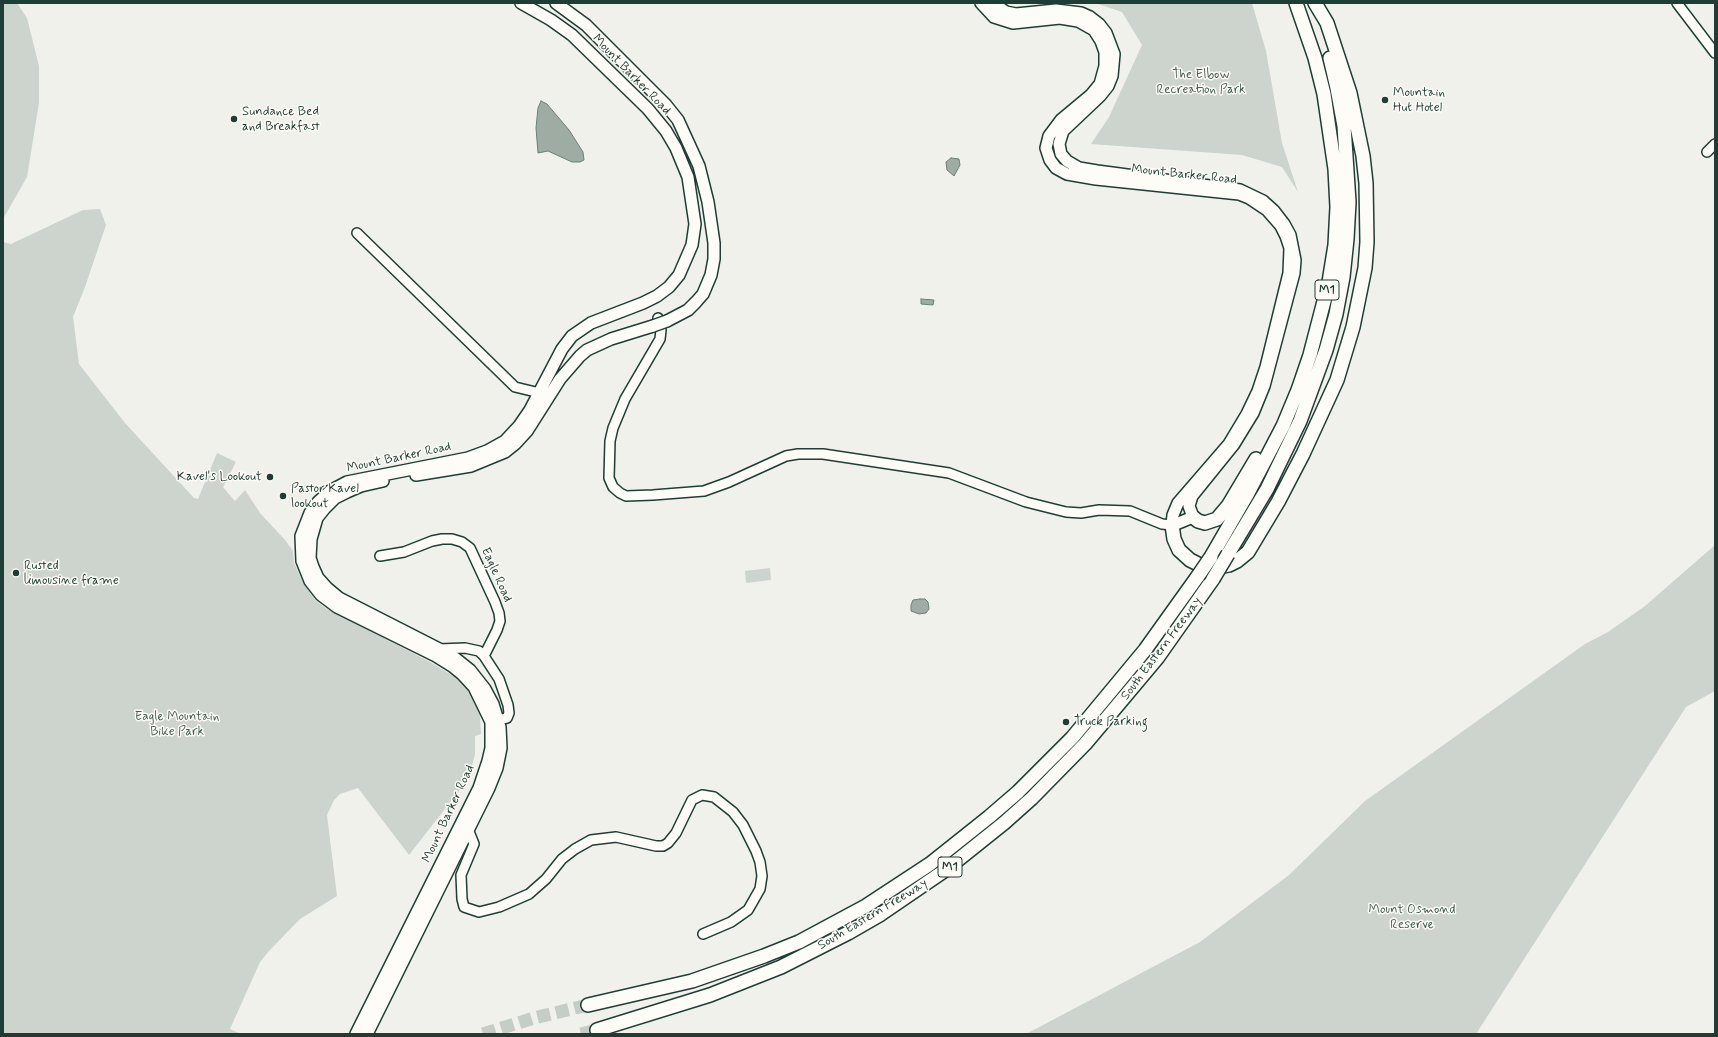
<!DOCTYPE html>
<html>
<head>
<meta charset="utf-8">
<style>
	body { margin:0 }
	#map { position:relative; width:1718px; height:1037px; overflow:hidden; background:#f0f1eb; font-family:Mynerve,sans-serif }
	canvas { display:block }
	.frame { position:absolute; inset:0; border:4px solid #1f3d34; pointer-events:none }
</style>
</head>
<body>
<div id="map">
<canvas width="1718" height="1037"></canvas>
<div class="frame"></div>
</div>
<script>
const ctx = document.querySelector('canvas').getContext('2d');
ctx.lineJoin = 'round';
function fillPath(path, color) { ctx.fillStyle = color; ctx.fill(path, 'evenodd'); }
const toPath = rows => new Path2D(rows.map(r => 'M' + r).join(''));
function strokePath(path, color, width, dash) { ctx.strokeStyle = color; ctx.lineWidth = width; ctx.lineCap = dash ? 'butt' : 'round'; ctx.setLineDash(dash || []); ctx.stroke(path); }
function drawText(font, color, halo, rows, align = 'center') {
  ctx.font = font + ' Mynerve,sans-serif'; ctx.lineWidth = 3; ctx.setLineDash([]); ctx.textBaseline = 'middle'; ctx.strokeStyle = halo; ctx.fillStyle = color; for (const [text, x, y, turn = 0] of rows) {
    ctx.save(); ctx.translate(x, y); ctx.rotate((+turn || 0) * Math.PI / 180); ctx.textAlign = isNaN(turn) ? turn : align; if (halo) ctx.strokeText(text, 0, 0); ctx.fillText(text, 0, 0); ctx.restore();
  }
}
fillPath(toPath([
	[3,3,17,3,27,18,39,66,39,103,27,177,3,219],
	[1095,3,1252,3,1266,51,1282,143,1298,192,1282,167,1242,155,1091,144,1109,117,1142,45,1122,12],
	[100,209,106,225,85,287,73,317,79,364,125,423,194,498,198,499,217,453,236,462,223,487,235,501,245,490,260,513,285,540,293,551,294,563,303,582,315,600,327,609,430,662,458,679,469,691,480,716,481,734,475,736,475,754,469,778,409,855,358,788,340,794,334,800,327,815,337,896,300,919,269,951,260,962,230,1029,241,1034,3,1034,3,242,11,244,83,210],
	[1715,545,1715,691,1686,707,1476,1034,1026,1034,1200,942,1289,875,1365,801,1585,644,1608,632,1645,606],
	[770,568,771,580,746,583,745,571]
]), '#cdd3cd');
const water = toPath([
	[541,101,547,104,569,130,583,152,584,160,580,162,572,162,548,151,538,153,536,128,538,108,541,101],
	[951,158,959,159,960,165,954,176,947,170,946,162,951,158],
	[921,299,934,300,933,305,921,304,921,299],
	[920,599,925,599,928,602,929,609,926,613,919,614,911,611,911,605,913,600,920,599]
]);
fillPath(water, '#9faca4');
strokePath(water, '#6c8077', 1);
strokePath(toPath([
	[483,1034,534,1018,588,1005],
	[581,1034,597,1030]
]), '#c6cdc6', 13, [13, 6]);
const minor = toPath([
	[1677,3,1715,53],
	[1707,152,1715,144],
	[357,233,515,387,544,394],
	[658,318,661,330,660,339,625,399,613,428,610,441,609,478,613,487,620,493,626,496,653,495,704,491,729,482,786,456,798,454,823,454,949,473,1026,502,1066,512,1081,513,1099,510,1130,511,1162,524,1172,525],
	[380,556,404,552,432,541,442,539,452,539,462,542,470,548,495,602,499,613,500,621,497,630,484,656],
	[439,649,465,648,479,651,484,656,499,679,508,705,509,713,507,718,492,721],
	[463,828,470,834,474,844,461,875,462,899,464,907,479,912,499,907,529,894,546,879,562,859,575,849,591,840,616,837,656,846,663,846,668,843,676,833,692,800,702,795,714,797,733,812,743,825,756,851,760,862,762,876,760,889,748,910,731,922,703,934]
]);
const major = toPath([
	[556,3,586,25,666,105,678,120,699,166,708,202,714,243,714,259,711,275,703,294,696,302,688,310,667,321],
	[981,3,994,17,1013,23,1060,18,1078,21,1094,30,1101,41,1105,52,1105,66,1100,84,1091,95,1061,120,1049,136,1046,148,1050,160,1056,168,1067,174,1096,179,1239,194,1249,198,1267,210,1281,226,1286,236,1290,248,1289,273,1266,367,1258,391,1247,414,1229,444,1178,503,1173,515,1172,525,1176,524,1193,517,1189,506,1192,496,1234,444,1253,413,1264,386,1294,273,1295,260,1290,235,1284,224,1274,211,1263,201,1240,190,1097,171,1079,168,1067,161,1061,154,1059,144,1063,131,1100,96,1108,86,1112,76,1114,54,1106,33,1099,24,1090,17,1081,13,1056,10,1016,14,1006,12,993,3],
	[416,475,471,466,505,452,515,444,527,431,560,379,580,356,587,350,611,339,653,326],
	[356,1034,479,788,488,761,491,748,491,722,474,687,462,674,452,666,436,656,337,607,321,595,310,581,302,561,301,536,310,513,318,502,330,491,347,482,468,458,487,451,505,441,519,426,530,410,562,349,572,336,591,323,643,303,657,296,669,287,679,275,692,245,695,224,688,177,676,148,666,131,648,109,572,35,551,20,521,3],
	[367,1034,489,788,497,768,501,748,500,727,493,704,485,689,470,670,455,658,439,649,339,598,327,588,318,578,313,567,310,558,311,539,317,518,325,508,335,498,347,492,361,486,383,481]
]);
const highway = toPath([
	[1193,517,1198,521,1205,523,1217,519,1228,506,1256,459],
	[1172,525,1174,539,1179,550,1190,560,1202,566,1213,568,1229,565,1237,561,1248,552,1278,502,1303,454,1337,380,1353,327,1365,268,1367,242,1366,183,1363,156,1350,93,1327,23,1315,3],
	[1228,554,1267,489,1300,421,1326,350,1336,314,1343,277,1347,239,1349,202,1344,126,1337,88,1330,58],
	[1211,557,1248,493,1283,426,1298,390,1310,355,1329,282,1335,245,1337,207,1335,169,1324,94,1315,58,1296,3],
	[588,1005,692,981,764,956,799,942,866,906,930,864,989,817,1018,792,1072,738,1145,650,1198,576],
	[597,1030,710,995,781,967,848,933,881,914,944,871,1004,823,1032,798,1085,744,1158,657,1213,579]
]);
strokePath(minor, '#1f3d34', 12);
strokePath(major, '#1f3d34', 14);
strokePath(highway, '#1f3d34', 16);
strokePath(minor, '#fdfcf7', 9);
strokePath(major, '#fdfcf7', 11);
strokePath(highway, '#fdfcf7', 13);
const majorBridge = toPath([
	[653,326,667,321]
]);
const highwayBridge = toPath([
	[1198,576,1211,557],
	[1213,579,1228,554]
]);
strokePath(majorBridge, '#1f3d34', 14, []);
strokePath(highwayBridge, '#1f3d34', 16, []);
strokePath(majorBridge, '#fdfcf7', 11);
strokePath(highwayBridge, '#fdfcf7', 13);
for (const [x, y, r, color] of [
	[1385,100,4,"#1f3d34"],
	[234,119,4,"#1f3d34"],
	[270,477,4,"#1f3d34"],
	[283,496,4,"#1f3d34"],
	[16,573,4,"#1f3d34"],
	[1066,722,4,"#1f3d34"]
]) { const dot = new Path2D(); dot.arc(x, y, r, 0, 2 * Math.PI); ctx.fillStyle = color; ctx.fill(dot); strokePath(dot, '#fdfcf7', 1.5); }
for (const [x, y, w] of [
	[1327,290,24],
	[950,867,24]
]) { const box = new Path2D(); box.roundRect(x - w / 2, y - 10, w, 20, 3); ctx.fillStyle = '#fdfcf7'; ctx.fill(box); strokePath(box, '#1f3d34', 1); }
drawText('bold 12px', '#1f3d34', null, [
	["M1",1327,290],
	["M1",950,867]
]);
drawText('13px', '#1f3d34', '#fdfcf7', [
	["Mount Barker Road",631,75,46],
	["Mount Barker Road",1184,175,6],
	["Mount Barker Road",399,458,-12],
	["Eagle Road",496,575,66],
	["South Eastern Freeway",1162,649,-53],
	["Mount Barker Road",449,814,-65],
	["South Eastern Freeway",873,915,-31]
]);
drawText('13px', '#425b53', '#fdfcf7', [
	["The Elbow",1201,75],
	["Recreation Park",1201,90],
	["Eagle Mountain",177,717],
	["Bike Park",177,732],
	["Mount Osmond",1412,910],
	["Reserve",1412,925]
]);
drawText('13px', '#1f3d34', '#fdfcf7', [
	["Mountain",1393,93],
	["Hut Hotel",1393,108],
	["Sundance Bed",242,112],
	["and Breakfast",242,127],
	["Kavel's Lookout",262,477,"right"],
	["Pastor Kavel",291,489],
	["lookout",291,504],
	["Rusted",24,566],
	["limousine frame",24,581],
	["Truck Parking",1074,722]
], 'left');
</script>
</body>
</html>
